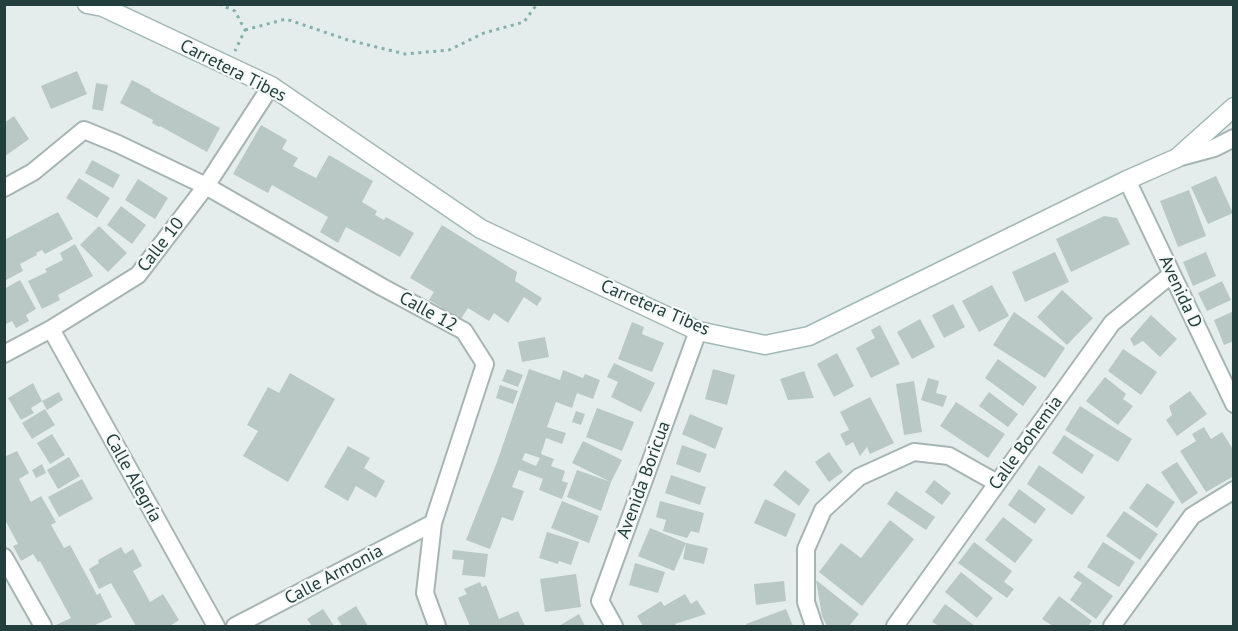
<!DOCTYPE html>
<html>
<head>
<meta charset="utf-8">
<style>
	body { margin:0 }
	#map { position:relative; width:1238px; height:631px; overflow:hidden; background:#e4edeb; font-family:"PT Sans",sans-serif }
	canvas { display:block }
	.frame { position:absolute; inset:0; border:6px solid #233f3d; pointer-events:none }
</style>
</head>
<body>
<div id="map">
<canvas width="1238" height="631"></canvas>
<div class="frame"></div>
</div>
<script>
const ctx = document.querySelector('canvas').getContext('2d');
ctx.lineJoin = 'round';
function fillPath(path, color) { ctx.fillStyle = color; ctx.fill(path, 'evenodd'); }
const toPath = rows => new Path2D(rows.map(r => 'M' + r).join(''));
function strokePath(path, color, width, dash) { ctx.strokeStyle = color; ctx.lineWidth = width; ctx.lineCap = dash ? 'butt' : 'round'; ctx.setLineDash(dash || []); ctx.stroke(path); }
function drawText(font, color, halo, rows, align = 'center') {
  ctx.font = font + ' "PT Sans",sans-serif'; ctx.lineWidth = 4.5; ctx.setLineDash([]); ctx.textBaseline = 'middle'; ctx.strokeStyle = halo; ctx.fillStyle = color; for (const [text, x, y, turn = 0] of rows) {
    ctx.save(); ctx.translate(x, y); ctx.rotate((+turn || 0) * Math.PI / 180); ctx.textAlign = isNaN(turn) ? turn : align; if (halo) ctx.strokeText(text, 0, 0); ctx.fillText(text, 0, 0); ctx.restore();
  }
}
fillPath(toPath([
	[77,71,87,94,51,109,41,86],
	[132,80,151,90,150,91,220,128,207,152,160,126,159,127,152,123,153,120,120,103],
	[96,83,108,85,103,111,92,109],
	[14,116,29,139,4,157,4,123],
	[261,125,287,140,282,149,298,158,293,166,316,178,329,155,373,181,362,202,377,211,375,215,384,220,386,217,414,233,400,257,346,227,338,243,320,232,328,217,272,185,268,193,233,174],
	[92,160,120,175,113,188,85,173],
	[1216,176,1233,213,1208,224,1191,187],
	[79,178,110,198,97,218,66,198],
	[138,179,168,198,155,219,125,200],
	[1189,190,1206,236,1178,247,1160,201],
	[121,206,146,225,132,244,107,225],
	[58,212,73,239,45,254,42,250,36,253,37,255,20,264,23,271,6,280,4,277,4,236,6,239],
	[1104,216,1117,218,1130,244,1071,272,1056,239],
	[442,225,517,272,515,281,542,298,537,306,524,297,508,323,494,313,489,321,468,308,461,319,429,300,434,292,410,278],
	[99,226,127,253,108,272,80,245],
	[75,244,93,276,58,295,60,300,42,309,28,281,47,272,45,269,63,260,60,253],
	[1055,252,1069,282,1025,302,1012,272],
	[1206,252,1216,276,1193,286,1183,262],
	[20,280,36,309,26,315,29,321,16,328,12,321,4,325,4,289],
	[1222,281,1231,300,1207,311,1198,293],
	[992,285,1009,316,979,332,962,301],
	[1062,290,1093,318,1067,345,1037,317],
	[953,304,965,327,944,338,932,315],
	[1234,311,1234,341,1224,345,1214,320],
	[1014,312,1065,348,1045,378,993,345],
	[1151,315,1177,339,1160,357,1143,341,1134,346,1130,339],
	[920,319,935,347,912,359,897,332],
	[632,322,644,327,642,334,664,343,652,372,618,359],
	[880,325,900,364,871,378,856,348,875,338,871,330],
	[545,337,549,357,522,362,518,342],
	[1123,349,1157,372,1141,395,1108,371],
	[837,353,854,386,834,397,817,364],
	[998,359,1037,387,1023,406,985,378],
	[614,363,655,383,641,412,611,397,618,382,607,377],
	[507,369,523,375,518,387,502,381],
	[529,369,560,380,563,370,583,378,585,374,600,380,593,399,577,393,572,408,556,402,547,427,566,433,562,444,546,438,541,454,554,459,551,466,565,471,562,481,568,483,562,499,539,490,543,479,519,470,512,487,524,491,513,521,502,517,490,549,466,540,497,462],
	[525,453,540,458,536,466,522,460],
	[713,369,735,375,727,405,705,399],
	[804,371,814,398,788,400,780,379],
	[290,373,335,399,288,482,243,456,258,431,247,425,268,387,279,393],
	[1105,377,1126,394,1123,399,1133,406,1118,425,1086,401],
	[928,378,939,381,936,393,947,396,943,407,921,400],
	[914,381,922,432,904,435,896,384],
	[33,383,42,401,31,408,34,413,21,420,8,398],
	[500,385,518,391,513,404,496,398],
	[1190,391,1207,414,1177,436,1166,420,1172,415,1169,406],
	[59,392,63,400,47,410,42,401],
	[989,392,1018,414,1008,427,979,406],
	[870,397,894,443,870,454,867,447,860,456,853,442,846,446,840,434,849,430,840,412],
	[956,402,1005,434,988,458,940,426],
	[1080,406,1132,439,1118,462,1065,430],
	[597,408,634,422,622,451,586,437],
	[45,409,55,425,32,439,22,423],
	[576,411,585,414,581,425,572,422],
	[690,414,723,428,715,449,682,434],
	[1204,427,1211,439,1222,432,1234,451,1234,476,1206,492,1180,451,1196,441,1192,434],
	[52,434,65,455,50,464,37,443],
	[1064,435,1094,455,1082,474,1052,453],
	[583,441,622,460,611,482,601,511,567,497,577,470,611,482,572,463],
	[682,445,707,454,700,473,676,464],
	[348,446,370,458,364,468,385,481,376,498,356,486,348,501,324,487],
	[17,451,29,473,19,479,31,502,41,496,56,522,51,525,64,548,70,545,97,595,100,593,112,617,93,626,54,626,71,618,40,561,38,562,33,554,21,561,13,546,18,544,4,518,4,457],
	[829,452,843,472,829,482,815,462],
	[69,457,80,476,58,489,47,470],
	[1177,462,1198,493,1182,504,1161,472],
	[42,464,46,473,36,478,32,470],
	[1039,465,1085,497,1072,515,1027,484],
	[785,470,810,490,799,506,773,485],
	[671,475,706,487,700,505,665,493],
	[82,479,93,499,59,517,48,497],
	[934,480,951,493,942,505,925,492],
	[1147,483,1175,502,1157,528,1129,508],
	[1019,489,1046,509,1035,524,1008,505],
	[896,491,935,517,926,530,887,504],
	[765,499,796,514,786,537,754,523],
	[562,501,599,516,589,543,551,528],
	[660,501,704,513,699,533,691,531,687,538,663,531,666,520,656,517],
	[1124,511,1158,534,1140,560,1106,536],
	[1003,517,1033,540,1015,563,985,540],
	[890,520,914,539,862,606,819,572,841,543,861,558],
	[650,528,686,543,674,571,638,556],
	[547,532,579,542,571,565,559,561,558,564,539,558],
	[974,542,1012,571,1004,582,1014,589,1007,598,958,563],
	[1103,542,1135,562,1119,587,1087,567],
	[686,543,708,548,704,564,683,559],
	[121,547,125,554,133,549,142,566,133,571,150,602,163,594,179,620,170,626,136,626,111,583,99,589,89,569,99,563,98,560],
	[453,550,488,554,485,577,462,575,464,560,452,559],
	[635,563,665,572,658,593,629,585],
	[1078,571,1113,596,1096,619,1070,600,1082,583,1073,577],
	[961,572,993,598,977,618,945,592],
	[576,574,581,607,545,612,540,579],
	[816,580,859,614,849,626,827,626,822,616],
	[784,581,786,601,756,605,754,584],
	[480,582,482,587,486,585,499,619,518,611,525,626,470,626,458,598,467,594,464,589],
	[685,594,691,604,697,600,706,614,675,624,677,626,643,626,637,616,661,601,664,606],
	[1059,596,1092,621,1088,626,1053,626,1042,619],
	[945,604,975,626,939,626,932,622],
	[356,606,368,626,342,626,337,618],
	[323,609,331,621,334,626,312,626,307,619],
	[786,609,793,626,747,626,746,624],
	[579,614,585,626,559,626]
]), '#b9c8c5');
const street = toPath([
	[1177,158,1214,148,1234,138],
	[1127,180,1234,404],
	[4,188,33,172,84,130,118,144,206,186,382,287,464,331,485,364,433,523,425,593,437,626],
	[51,329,216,626],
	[4,354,51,329,138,275,206,186,271,86],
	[4,557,43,626],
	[235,626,433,523],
	[614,626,600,601,698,331],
	[814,626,806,602,806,549,823,510,859,477,914,452,949,456,997,483],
	[895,626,1112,323,1172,274],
	[1112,626,1192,516,1234,490]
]);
const secondary = toPath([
	[87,4,103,7,271,86,481,229,698,331,765,345,809,336,1127,180,1177,158,1234,107]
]);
strokePath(street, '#a6b5b3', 20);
strokePath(secondary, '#a2b9b6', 21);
strokePath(toPath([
	[219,4,235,11,245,30,235,51],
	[245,30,286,19,348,40,405,54,449,50,484,33,524,22,537,4]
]), '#85b1ac', 3, [3, 4.5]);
strokePath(street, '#fff', 16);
strokePath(secondary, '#fff', 18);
drawText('18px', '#233f3d', '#f5faf8', [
	["Carretera Tibes",233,71,27],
	["Calle 10",161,245,-52],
	["Avenida D",1180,292,65],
	["Carretera Tibes",655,308,23],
	["Calle 12",428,312,29],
	["Calle Bohemia",1026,443,-54],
	["Calle Alegría",133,478,61],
	["Avenida Boricua",644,480,-70],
	["Calle Armonia",334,575,-28]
]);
</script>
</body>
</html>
